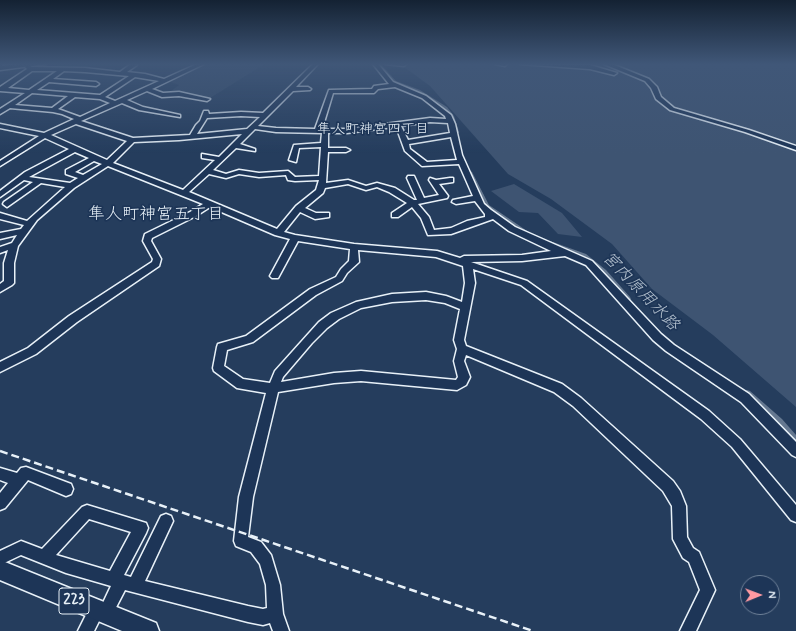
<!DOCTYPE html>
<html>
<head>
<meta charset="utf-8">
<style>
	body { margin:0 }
	#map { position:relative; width:796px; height:631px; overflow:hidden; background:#253d5d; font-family:Mynerve,sans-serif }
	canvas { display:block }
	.north { position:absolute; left:740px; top:575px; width:40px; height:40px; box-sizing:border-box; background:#1d3557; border:1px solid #6e8097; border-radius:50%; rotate:89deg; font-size:11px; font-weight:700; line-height:16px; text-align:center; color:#e8f1f8 }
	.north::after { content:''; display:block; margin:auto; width:14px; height:18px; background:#ff9aa2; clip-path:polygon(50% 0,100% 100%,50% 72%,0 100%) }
</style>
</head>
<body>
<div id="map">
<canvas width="796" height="631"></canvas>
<div class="north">N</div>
</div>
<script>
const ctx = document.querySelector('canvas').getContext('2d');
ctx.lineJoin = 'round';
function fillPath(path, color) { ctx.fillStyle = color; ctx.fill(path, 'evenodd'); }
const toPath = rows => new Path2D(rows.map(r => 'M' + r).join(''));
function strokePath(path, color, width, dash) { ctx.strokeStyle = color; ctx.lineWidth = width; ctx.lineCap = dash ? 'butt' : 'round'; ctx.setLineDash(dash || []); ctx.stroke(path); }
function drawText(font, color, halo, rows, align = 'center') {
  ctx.font = font + ' Mynerve,"Klee One",sans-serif'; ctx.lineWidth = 3.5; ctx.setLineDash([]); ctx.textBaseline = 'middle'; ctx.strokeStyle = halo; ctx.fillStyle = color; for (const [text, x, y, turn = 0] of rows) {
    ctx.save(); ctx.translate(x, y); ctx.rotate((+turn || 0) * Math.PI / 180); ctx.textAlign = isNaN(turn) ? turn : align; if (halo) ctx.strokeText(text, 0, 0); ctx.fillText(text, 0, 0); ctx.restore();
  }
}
fillPath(toPath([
	[206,64,265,64,210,98,171,91,179,85,170,82]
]), '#334a68');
fillPath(toPath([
	[393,64,796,64,796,407,713,335,652,289,612,244,551,199,508,174,430,86,404,67],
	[514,184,562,213,582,237,558,234,538,213,519,212,491,191]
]), '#3e5472');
fillPath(toPath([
	[377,64,381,64,396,81,420,90,447,107,454,116,459,132,459,133,455,132,450,116,443,109,418,92,394,83,377,64],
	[469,170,472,172,489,205,533,235,534,236,533,237,529,237,485,207,466,172,469,170],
	[550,241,586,254,606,270,630,297,631,299,630,301,626,301,602,274,582,258,548,244,547,243,548,242,550,241],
	[747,390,750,391,782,419,796,435,796,445,793,444,776,425,744,397,743,394,744,391,747,390]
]), '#657890');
const minor = toPath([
	[0,64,4,64,0,68,0,64],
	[131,64,137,65,127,72,145,74,164,79,197,64,204,64,152,89,163,93,179,92,210,99,207,101,179,96,162,97,147,91,127,100,143,107,180,115,180,117,139,110,122,103,81,121,133,138,190,135,196,125,200,121,204,111,208,111,209,114,241,112,263,113,313,64,318,64,296,87,308,87,311,89,310,90,293,91,258,126,276,128,315,129,329,90,372,89,374,86,389,84,373,64,378,64,393,82,426,96,451,115,455,124,462,155,484,204,491,210,515,227,592,261,661,334,674,345,749,394,796,442,796,457,792,455,741,402,666,351,653,340,586,265,565,256,522,261,471,262,527,281,709,411,740,439,796,505,796,522,791,520,732,447,701,419,521,285,473,269,475,283,464,340,466,346,562,384,581,398,673,481,680,491,686,506,687,537,693,548,699,552,715,590,696,631,680,631,700,590,689,562,683,558,673,539,672,506,663,491,573,406,554,392,466,355,464,361,470,377,466,385,457,390,361,381,334,383,278,392,253,497,248,537,261,542,271,555,280,585,283,614,289,631,273,631,270,623,263,625,248,622,125,590,110,619,105,622,100,619,94,631,78,631,91,605,96,602,102,605,111,586,66,573,21,555,0,565,0,551,21,541,42,549,82,507,87,505,146,523,148,528,146,533,124,575,131,577,161,516,166,514,171,516,173,521,145,581,248,606,263,609,267,608,266,585,260,564,251,552,236,546,234,541,239,497,266,393,237,388,214,371,213,368,217,347,218,344,246,336,310,289,336,277,341,269,349,261,350,249,298,241,278,278,272,278,270,276,290,239,275,235,210,207,196,216,152,238,151,241,161,259,159,266,77,322,36,354,0,372,0,362,28,348,69,316,152,262,153,259,143,241,145,234,190,212,203,204,108,166,74,188,37,220,18,246,14,263,14,283,12,285,0,292,0,284,4,281,4,263,8,250,0,253,0,247,12,243,17,235,0,239,0,233,21,229,24,225,0,219,0,213,27,221,65,187,41,183,7,207,3,204,4,202,33,182,24,180,0,197,0,191,25,172,69,149,45,138,0,166,0,161,39,136,0,128,0,124,44,133,74,119,62,114,53,112,10,108,0,114,0,109,25,93,0,91,0,87,27,69,25,67,28,65,32,67,85,68,120,72,131,64],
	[32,71,57,71,29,90,8,88,32,71],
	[64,71,85,72,129,76,100,95,37,90,49,82,96,86,99,84,96,82,53,79,64,71],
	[135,77,159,81,115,101,105,97,135,77],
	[395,87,422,98,445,116,446,119,430,118,347,129,322,129,333,93,374,93,378,89,395,87],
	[32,93,68,96,52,108,15,105,32,93],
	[75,97,100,99,110,103,80,117,58,109,75,97],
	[241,116,260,117,247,129,197,134,207,118,241,116],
	[430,122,448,123,450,133,408,140,401,126,430,122],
	[76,124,127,141,107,160,51,135,76,124],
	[394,127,397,129,405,151,422,166,459,164,473,196,453,200,452,202,456,204,475,201,485,214,485,217,467,221,451,228,434,230,429,217,418,204,447,198,448,196,439,184,453,182,453,178,450,178,436,180,430,178,429,180,439,195,424,198,414,176,408,176,407,178,417,200,414,200,395,188,377,183,366,186,348,180,326,183,328,152,346,152,350,150,346,148,328,148,328,133,347,133,394,127],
	[255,129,276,132,322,133,321,143,294,145,289,160,296,162,299,148,321,147,319,176,295,177,288,171,259,173,239,170,226,174,213,170,236,148,255,151,255,149,240,144,255,129],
	[242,134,219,157,202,154,202,158,215,160,183,190,113,163,134,142,179,140,242,134],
	[451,137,457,160,427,162,410,149,409,144,451,137],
	[75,152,89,158,66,170,66,174,78,178,70,183,29,177,75,152],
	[94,161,102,164,83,175,75,172,94,161],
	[209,174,226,178,239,174,259,177,286,175,288,180,295,181,319,180,316,190,296,206,277,229,189,192,209,174],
	[348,184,366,190,377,187,389,192,407,203,392,213,392,217,398,217,412,207,421,218,428,235,451,234,493,219,509,231,551,251,522,255,464,256,460,258,437,251,354,244,295,235,284,232,300,212,315,219,329,217,329,213,316,213,305,208,323,193,325,188,348,184],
	[358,250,436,257,463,266,465,283,462,302,446,296,426,292,392,294,356,302,331,313,319,322,275,371,270,383,243,379,224,366,227,350,253,342,316,295,342,281,347,273,359,262,358,250],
	[426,300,445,303,460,309,454,340,457,349,454,361,458,377,456,380,361,371,334,373,281,382,283,377,312,343,327,328,339,319,361,308,392,302,426,300],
	[89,519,131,532,110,571,56,555,89,519],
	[385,64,406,64,404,66,385,64],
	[495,64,507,64,505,66,495,64],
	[520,64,590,65,617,73,614,75,590,69,520,64],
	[604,64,612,64,649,79,657,87,661,97,674,108,749,130,796,146,796,150,745,132,670,110,656,99,651,88,645,81,604,64],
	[26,467,71,484,73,489,71,494,66,496,28,480,5,508,0,510,0,493,8,483,0,480,0,468,17,473,21,468,26,467]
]);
const major = toPath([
	[18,64,46,64,0,70,0,66,18,64]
]);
const highway = toPath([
	[0,560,156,623,159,631,122,631,0,580,0,560]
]);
strokePath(minor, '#e8f1f8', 3);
strokePath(major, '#e8f1f8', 3);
strokePath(highway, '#e8f1f8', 3);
fillPath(minor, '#1d3557');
fillPath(major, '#1d3557');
fillPath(highway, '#1d3557');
strokePath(toPath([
	[0,451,533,631]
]), '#e8f1f8', 2.5, [8, 4]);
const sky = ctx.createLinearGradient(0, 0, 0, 153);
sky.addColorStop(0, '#142233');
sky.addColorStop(0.42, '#405778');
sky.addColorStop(1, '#40577800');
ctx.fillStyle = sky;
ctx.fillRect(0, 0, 796, 153);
drawText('14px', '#e8f1f8', '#1d3557', [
	["隼人町神宮四丁目",373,130]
]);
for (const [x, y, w] of [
	[74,601,30]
]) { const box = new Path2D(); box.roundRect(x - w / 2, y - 13, w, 26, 3); ctx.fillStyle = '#1d3557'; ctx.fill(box); strokePath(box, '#e8f1f8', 1); }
drawText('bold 15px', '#e8f1f8', null, [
	["223",74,601]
]);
drawText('17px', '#e8f1f8', '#1d3557', [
	["隼人町神宮五丁目",156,215]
]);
drawText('italic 17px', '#b4c1ce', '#1d3557', [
	["宮内原用水路",640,292,46]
]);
</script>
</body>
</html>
